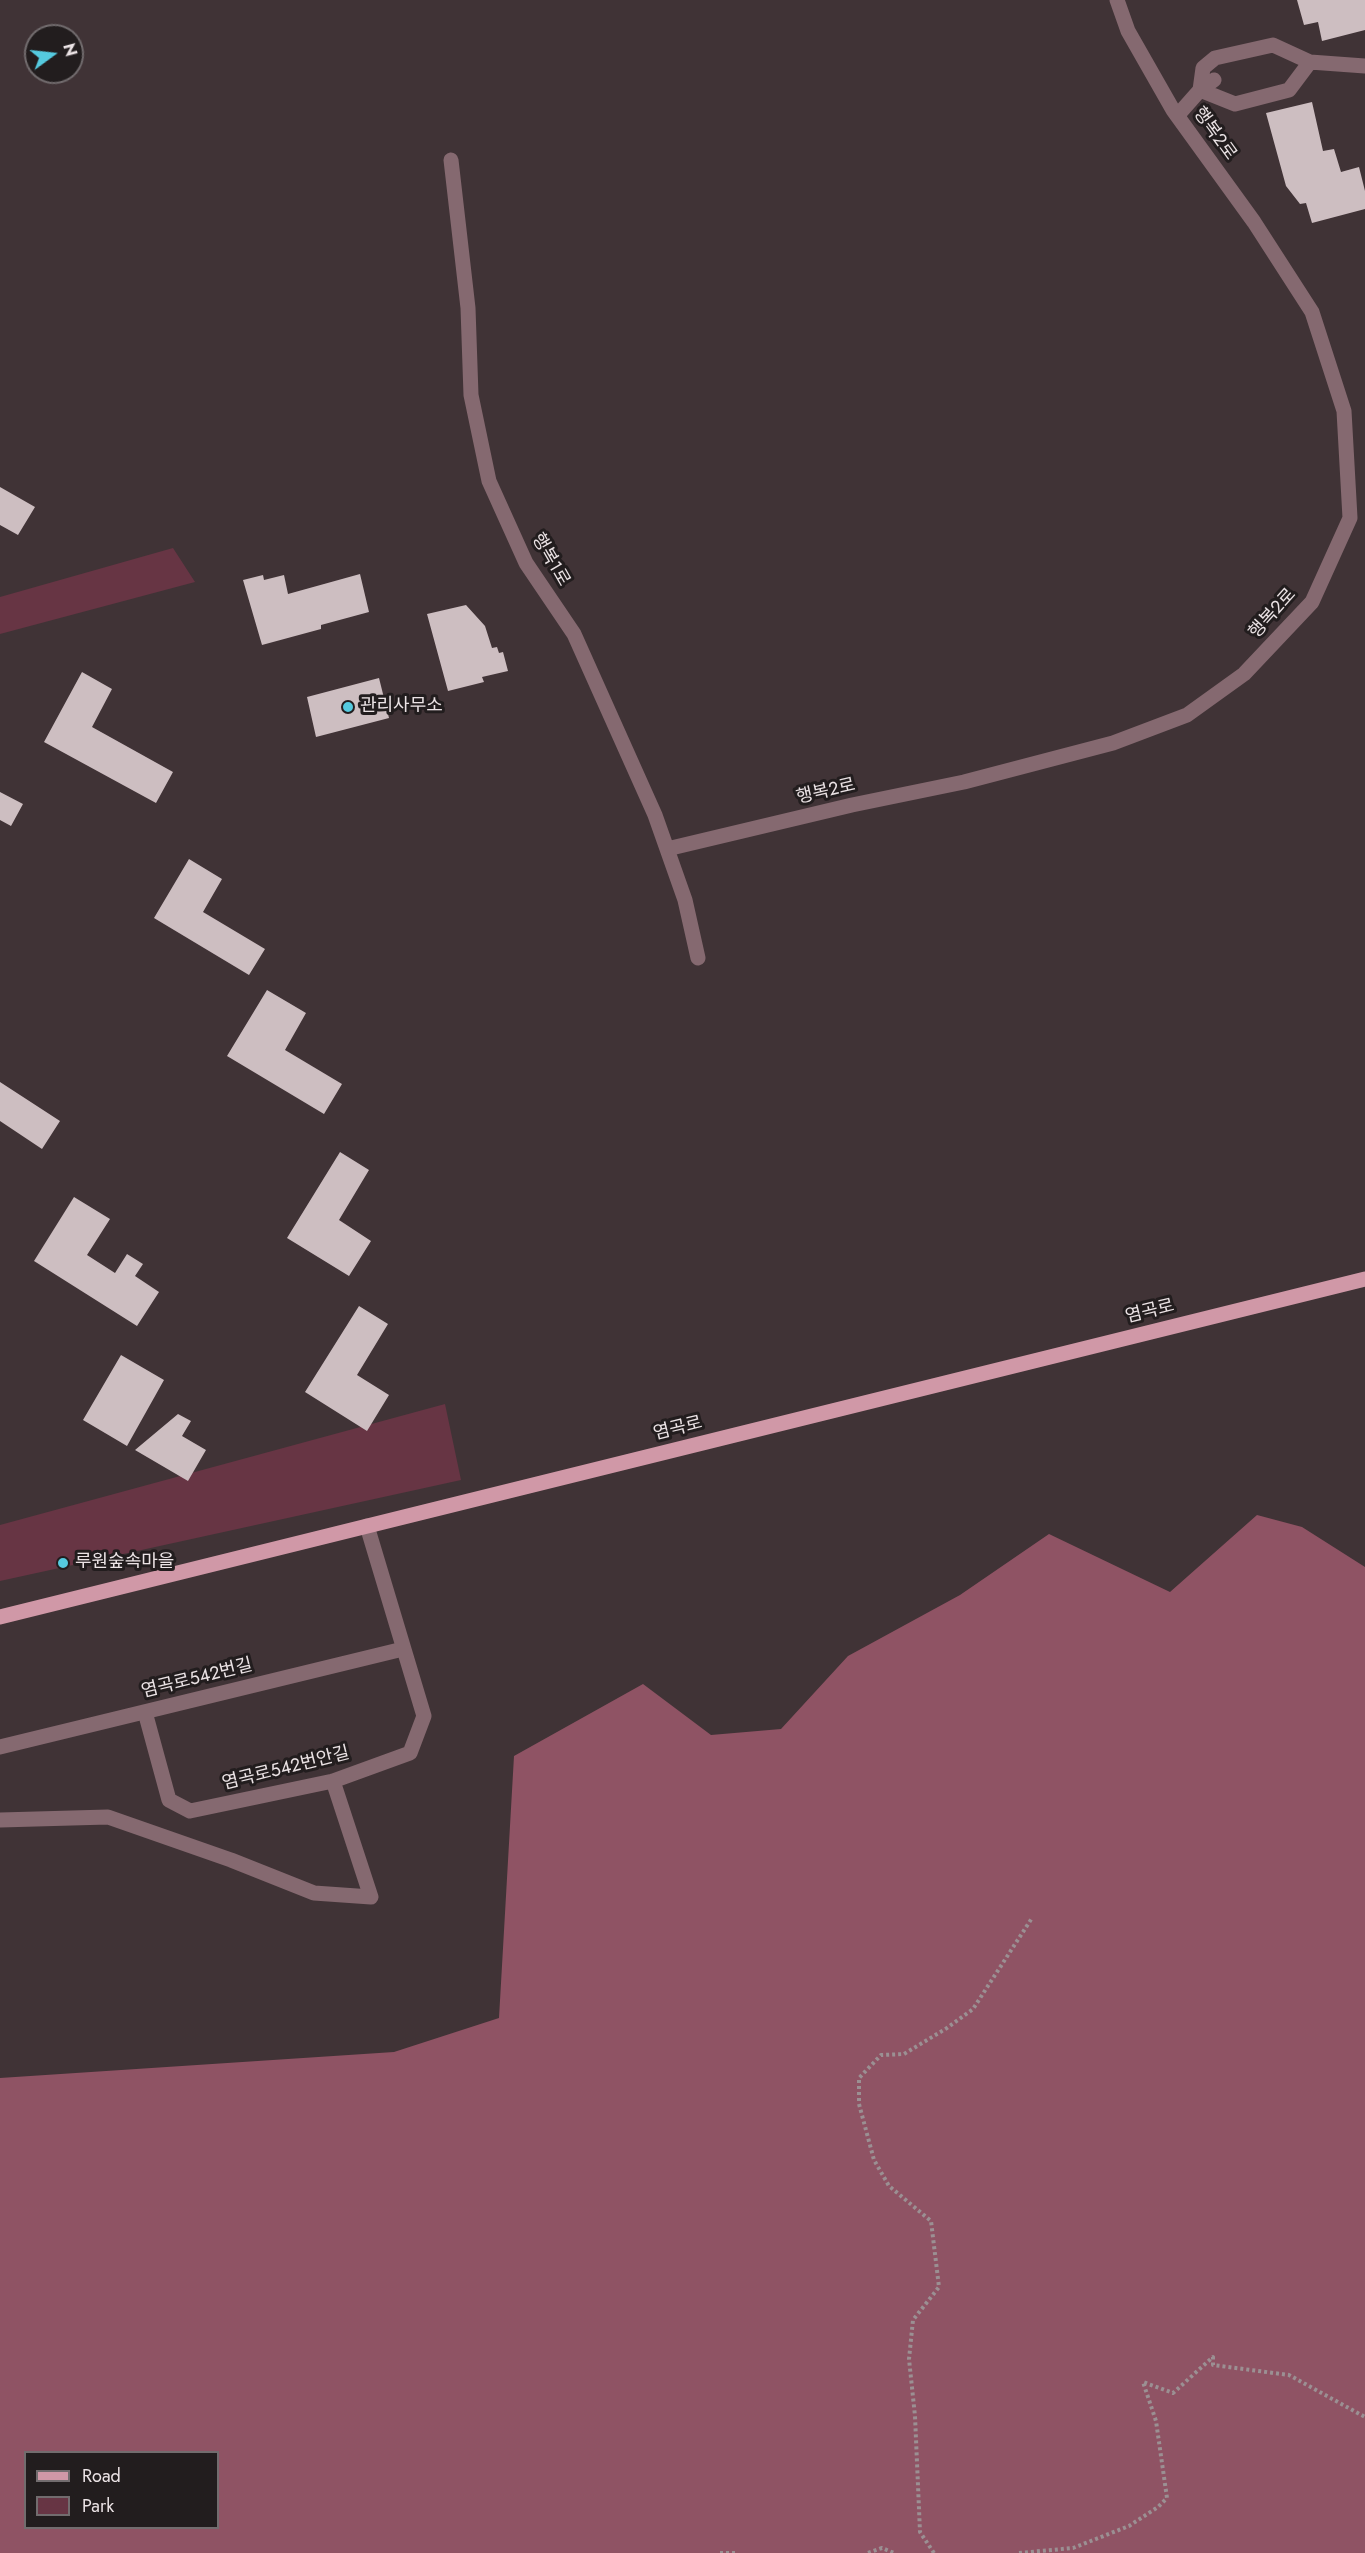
<!DOCTYPE html>
<html>
<head>
<meta charset="utf-8">
<style>
	body { margin:0 }
	#map { position:relative; width:1365px; height:2553px; overflow:hidden; background:#403336; font-family:Jost,sans-serif }
	canvas { display:block }
	.legend { position:absolute; left:24px; top:2451px; width:195px; height:78px; box-sizing:border-box; background:#221d1e; border:2px solid #726c6e; margin:0; padding:8px 10px; list-style:none; font-size:18px; color:#ebe3e5 }
	.legend li { display:flex; align-items:center; gap:12px; height:30px }
	.legend b { width:30px; border:2px solid #726c6e }
	.north { position:absolute; left:24px; top:24px; width:60px; height:60px; box-sizing:border-box; background:#221d1e; border:2px solid #726c6e; border-radius:50%; rotate:75deg; font-size:16px; font-weight:700; line-height:24px; text-align:center; color:#ebe3e5 }
	.north::after { content:''; display:block; margin:auto; width:21px; height:27px; background:#55cadf; clip-path:polygon(50% 0,100% 100%,50% 72%,0 100%) }
</style>
</head>
<body>
<div id="map">
<canvas width="1365" height="2553"></canvas>
<ul class="legend">
<li><b style="height:8px;background:#d098a7"></b>Road</li>
<li><b style="height:16px;background:#673544"></b>Park</li>
</ul>
<div class="north">N</div>
</div>
<script>
const ctx = document.querySelector('canvas').getContext('2d');
ctx.lineJoin = 'round';
function fillPath(path, color) { ctx.fillStyle = color; ctx.fill(path, 'evenodd'); }
const toPath = rows => new Path2D(rows.map(r => 'M' + r).join(''));
function strokePath(path, color, width, dash) { ctx.strokeStyle = color; ctx.lineWidth = width; ctx.lineCap = dash ? 'butt' : 'round'; ctx.setLineDash(dash || []); ctx.stroke(path); }
function drawText(font, color, halo, rows, align = 'center') {
  ctx.font = font + ' Jost,"Noto Sans KR",sans-serif'; ctx.lineWidth = 6; ctx.setLineDash([]); ctx.textBaseline = 'middle'; ctx.strokeStyle = halo; ctx.fillStyle = color; for (const [text, x, y, turn = 0] of rows) {
    ctx.save(); ctx.translate(x, y); ctx.rotate((+turn || 0) * Math.PI / 180); ctx.textAlign = isNaN(turn) ? turn : align; if (halo) ctx.strokeText(text, 0, 0); ctx.fillText(text, 0, 0); ctx.restore();
  }
}
fillPath(toPath([
	[173,548,195,582,0,634,0,597],
	[445,1404,461,1480,0,1581,0,1525]
]), '#673544');
fillPath(toPath([
	[1257,1515,1302,1527,1365,1567,1365,2553,0,2553,0,2078,394,2052,499,2018,514,1756,643,1684,711,1735,781,1729,848,1656,960,1595,1049,1534,1170,1592],
	[26,2452,218,2452,218,2528,26,2528]
]), '#8f5364');
fillPath(toPath([
	[1297,0,1365,0,1365,30,1322,41,1318,22,1304,25],
	[1312,102,1323,151,1334,149,1341,172,1359,167,1365,191,1365,209,1312,223,1306,203,1300,204,1286,186,1266,113],
	[0,487,35,507,18,535,0,525],
	[360,574,369,612,321,625,321,629,262,645,243,580,263,575,264,580,284,575,288,594],
	[466,605,485,626,492,648,497,647,499,653,503,652,508,671,482,677,484,682,448,691,427,614],
	[82,672,112,689,92,727,173,772,156,803,44,742],
	[379,678,389,718,316,737,307,697],
	[0,792,23,804,11,826,0,820],
	[189,859,222,879,203,912,265,949,249,975,154,918],
	[267,990,306,1013,285,1050,342,1084,324,1114,227,1056],
	[0,1082,60,1121,42,1149,0,1121],
	[340,1152,369,1170,339,1220,371,1241,349,1276,287,1238],
	[74,1197,110,1219,87,1255,115,1273,127,1254,143,1264,135,1276,159,1292,137,1326,34,1261],
	[359,1306,388,1324,357,1375,389,1395,367,1431,305,1392],
	[121,1355,164,1380,127,1446,83,1420],
	[178,1414,191,1421,182,1436,206,1450,188,1481,135,1450]
]), '#cdbec1');
strokePath(toPath([
	[720,2553,738,2553],
	[868,2553,882,2548,894,2553],
	[934,2553,920,2532,915,2416,909,2359,913,2320,939,2287,931,2221,889,2186,874,2160,859,2104,859,2078,881,2055,904,2054,947,2028,973,2009,1032,1918],
	[1019,2553,1073,2548,1129,2526,1158,2507,1167,2498,1156,2421,1143,2382,1173,2393,1213,2357,1213,2365,1289,2375,1365,2417]
]), '#9b9093', 4, [3, 3]);
strokePath(toPath([
	[1200,90,1203,68,1215,58,1273,45,1310,62,1365,66],
	[1200,90,1235,104,1289,90,1310,62],
	[1177,116,1200,90,1214,80],
	[451,160,468,308,471,395,489,481,526,563,574,634,655,815,685,900,698,958],
	[667,849,852,805,964,782,1113,743,1187,715,1244,674,1312,602,1350,518,1344,411,1312,312,1254,222,1173,110,1128,31,1117,0],
	[145,1712,169,1800,190,1811,333,1781,410,1753,424,1716,367,1526],
	[0,1747,403,1649],
	[0,1820,108,1817,231,1860,314,1893,371,1897,333,1781]
]), '#856970', 15);
strokePath(toPath([
	[0,1617,1365,1279]
]), '#d098a7', 15);
for (const [x, y, r, color] of [
	[348,707,6,"#55cadf"],
	[63,1563,6,"#55cadf"]
]) { const dot = new Path2D(); dot.arc(x, y, r, 0, 2 * Math.PI); ctx.fillStyle = color; ctx.fill(dot); strokePath(dot, '#221d1e', 2); }
drawText('18px', '#ebe3e5', '#221d1e', [
	["행복2로",1214,134,54],
	["행복1로",550,560,60],
	["행복2로",1273,614,-48],
	["행복2로",826,792,-13],
	["염곡로",1150,1312,-14],
	["염곡로",678,1429,-14],
	["염곡로542번길",197,1679,-14],
	["염곡로542번안길",286,1769,-14]
]);
drawText('18px', '#ebe3e5', '#221d1e', [
	["관리사무소",360,707],
	["루원숲속마을",75,1563]
], 'left');
</script>
</body>
</html>
